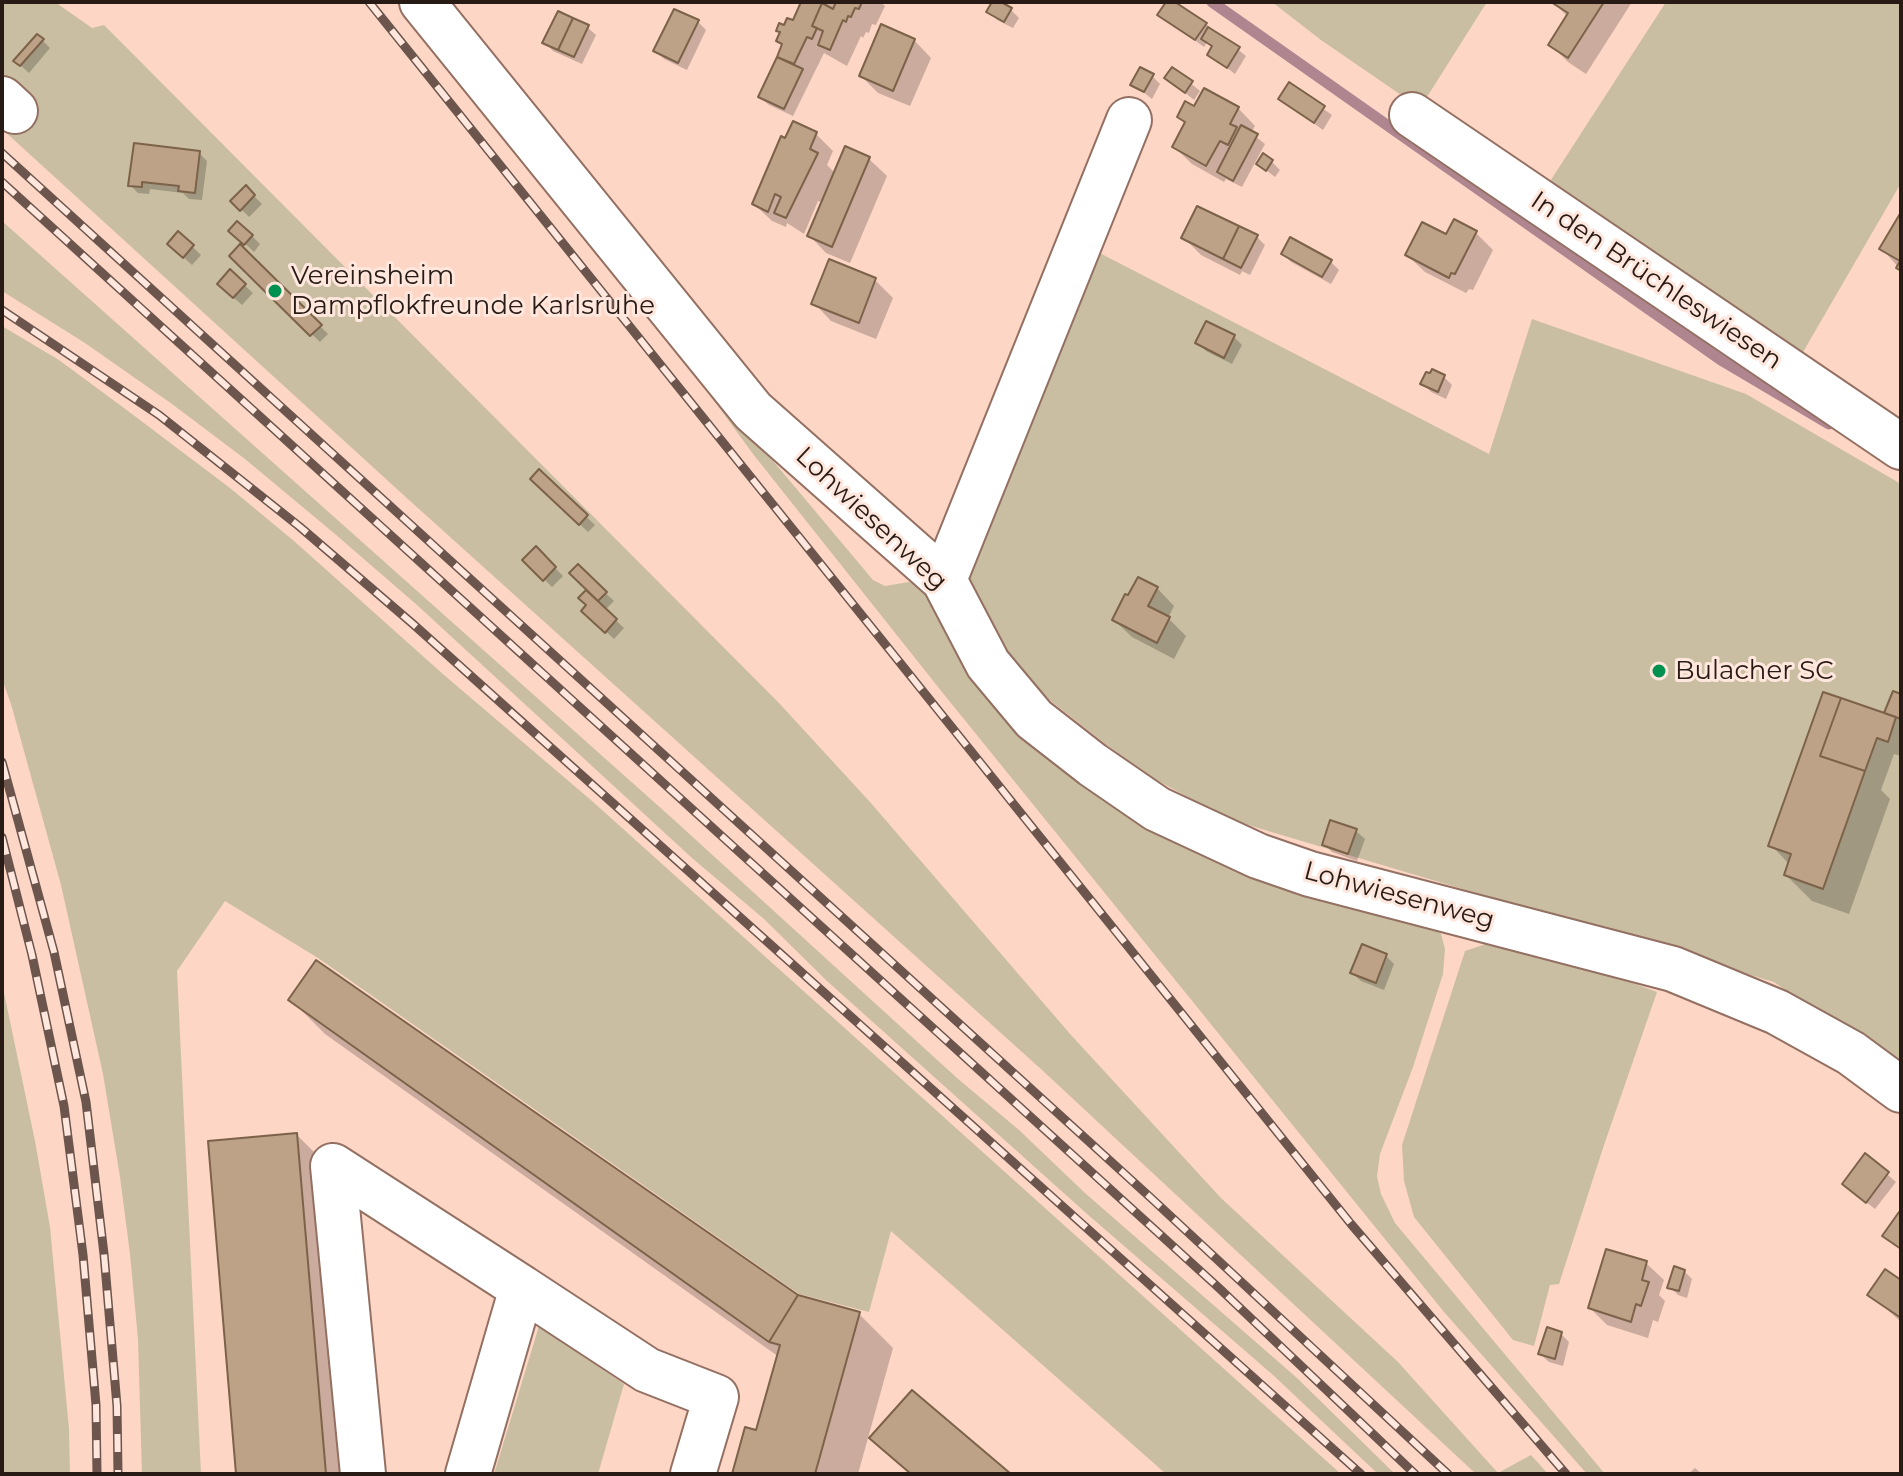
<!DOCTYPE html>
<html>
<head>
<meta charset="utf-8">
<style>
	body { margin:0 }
	#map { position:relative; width:1903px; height:1476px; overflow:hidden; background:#fdd6c6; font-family:Montserrat,sans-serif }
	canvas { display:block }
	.frame { position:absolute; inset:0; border:4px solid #281a14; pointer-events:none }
</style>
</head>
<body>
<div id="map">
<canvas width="1903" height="1476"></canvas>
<div class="frame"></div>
</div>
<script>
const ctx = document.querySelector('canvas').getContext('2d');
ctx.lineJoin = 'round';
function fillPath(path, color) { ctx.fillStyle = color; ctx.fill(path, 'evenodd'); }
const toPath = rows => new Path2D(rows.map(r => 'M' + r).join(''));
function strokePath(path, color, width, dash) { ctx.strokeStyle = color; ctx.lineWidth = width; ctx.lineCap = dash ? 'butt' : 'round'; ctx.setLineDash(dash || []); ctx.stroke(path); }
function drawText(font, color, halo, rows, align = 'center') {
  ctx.font = font + ' Montserrat,sans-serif'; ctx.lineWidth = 6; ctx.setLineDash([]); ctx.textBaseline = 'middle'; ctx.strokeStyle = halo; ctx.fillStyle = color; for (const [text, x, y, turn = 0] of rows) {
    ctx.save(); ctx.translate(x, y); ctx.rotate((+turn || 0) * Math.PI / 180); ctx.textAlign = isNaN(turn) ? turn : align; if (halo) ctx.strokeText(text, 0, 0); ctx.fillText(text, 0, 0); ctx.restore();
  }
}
fillPath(toPath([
	[2,2,55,2,92,28,104,25,779,703,870,802,1071,1035,1221,1198,1398,1362,1498,1473,1531,1455,1548,1474,1476,1474,1042,1070,409,500,2,129,2,107,26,97,2,75],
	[1272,2,1487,2,1420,108,1321,40],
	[1666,2,1901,2,1901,183,1799,359,1547,186],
	[2,221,673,819,957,1078,1019,1130,1085,1193,1297,1378,1395,1474,1378,1474,1273,1375,1086,1213,827,981,764,919,692,858,417,605,335,534,245,459,172,404,85,343,2,291],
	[1088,247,1489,454,1532,319,1746,394,1901,484,1901,1072,1774,982,1228,819,1140,771,1028,683,968,597,966,558],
	[635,304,727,406,873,580,885,586,909,582,926,587,1014,711,1429,925,1441,934,1445,949,1443,974,1413,1067,1380,1154,1377,1176,1381,1194,1395,1223,1605,1474,1587,1474,1444,1312,942,692,753,454,693,372],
	[2,326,59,360,128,411,230,488,294,541,444,675,592,801,1341,1474,1166,1474,891,1231,869,1312,799,1294,318,958,225,901,177,971,201,1474,142,1474,138,1339,130,1254,120,1177,103,1074,61,885,11,704,2,679],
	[1507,937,1657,992,1604,1145,1559,1284,1550,1285,1534,1346,1513,1340,1414,1217,1404,1181,1402,1145,1465,951],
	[2,983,35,1141,50,1227,69,1429,70,1474,2,1474],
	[539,1326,624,1384,598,1474,494,1474]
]), '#c9bea2');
fillPath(toPath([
	[803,2,880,2,885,6,876,25,872,24,869,33,866,32,863,38,861,36,847,66,824,53,793,116,769,105,760,97,784,46,778,41,782,34,778,30,794,23],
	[994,2,1011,10,1019,18,1013,28,997,20,989,12],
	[1169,2,1206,24,1246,56,1235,74,1210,55,1214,48,1207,42,1204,47,1160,15],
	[1553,2,1632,2,1586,74,1568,62,1551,45,1568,17],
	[698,22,706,30,687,70,664,59,656,51],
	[587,27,596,35,582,64,553,51,545,43],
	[42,40,50,48,29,73,16,61],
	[914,40,931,58,910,106,878,93,861,76],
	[1173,69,1200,91,1194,100,1167,78],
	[1152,76,1160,84,1152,99,1133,84],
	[1290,85,1332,115,1323,130,1280,99],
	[1238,108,1255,126,1251,133,1265,144,1242,187,1226,179,1224,182,1192,164,1174,147,1186,124,1179,117,1195,109],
	[816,134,833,151,827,165,835,173,869,159,887,176,850,263,826,253,809,235,823,203,818,201,804,234,787,223,786,227,772,221,754,204],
	[199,153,207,161,202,200,189,199,183,193,150,189,149,194,138,193,130,185],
	[1272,162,1280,170,1275,177,1258,164],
	[246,188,262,204,249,217,233,201],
	[1901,216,1901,270,1882,249],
	[231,230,252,236,260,244,254,252],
	[1476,233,1493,250,1473,290,1469,289,1466,293,1425,272,1407,255,1446,237],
	[179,234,201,255,192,265,178,252],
	[1257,237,1265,245,1250,275,1242,271,1240,275,1201,255,1184,238],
	[240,247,328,334,320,342,232,256],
	[1283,254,1331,262,1339,270,1331,284,1291,262],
	[830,262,875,280,893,298,876,339,831,321,814,303],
	[230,272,253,293,242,305,227,292],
	[1234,337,1242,345,1232,364,1206,351,1198,343],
	[1444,377,1452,385,1446,399,1431,392,1423,384],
	[539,472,595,525,588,532,533,479],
	[536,549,563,576,552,587,525,560],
	[578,567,614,601,605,610,624,628,614,639,584,611,588,605,581,598,589,589],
	[1157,588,1174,606,1168,618,1186,636,1174,659,1132,637,1114,620],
	[1901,696,1901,723,1898,722,1901,725,1901,756,1894,754,1881,790,1890,799,1849,914,1812,901,1786,875,1790,865,1771,845],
	[1331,822,1356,831,1365,839,1357,861,1332,852,1324,844],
	[1386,956,1394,964,1384,990,1361,981,1352,973],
	[291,1000,797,1297,859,1314,893,1348,858,1474,734,1474,758,1433,779,1357,325,1034],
	[297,1135,331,1169,356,1474,238,1474],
	[1866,1156,1896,1182,1875,1209,1853,1192],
	[1646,1263,1664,1280,1659,1295,1665,1301,1658,1322,1653,1320,1648,1338,1607,1325,1590,1308],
	[1684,1271,1692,1279,1687,1298,1678,1295,1670,1287],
	[1901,1282,1901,1322,1870,1294],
	[1561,1334,1569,1342,1563,1366,1549,1362,1540,1354],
	[1695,1468,1702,1474,1688,1474]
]), '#0003');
strokePath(toPath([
	[1212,2,1721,360,1829,424]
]), '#af8690', 11);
const building = toPath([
	[801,2,822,3,812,26,817,28,812,39,807,37,794,64,777,57,782,44,776,41,780,32,776,31,779,23,784,25,787,18,793,20,801,2],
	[836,2,862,2,859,9,855,8,851,17,848,16,846,22,843,20,830,50,818,45,823,31,812,26,822,3,833,9,836,2],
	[992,2,1001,2,1012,8,1004,22,986,12,992,2],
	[1166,2,1175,2,1207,23,1195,40,1157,15,1166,2],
	[1551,2,1604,2,1568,58,1548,45,1568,13,1551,2],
	[674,9,699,20,678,63,653,51,674,9],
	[558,11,573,18,558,50,542,43,558,11],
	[573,18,589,25,574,57,558,50,573,18],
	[881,24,915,39,893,91,859,76,881,24],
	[1208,27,1240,47,1227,68,1207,55,1212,46,1201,39,1208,27],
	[37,34,44,39,20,66,13,61,37,34],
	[777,57,803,69,784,109,758,97,777,57],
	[1140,67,1154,74,1144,92,1130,85,1140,67],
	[1172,67,1193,81,1185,93,1164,78,1172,67],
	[1289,82,1325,106,1314,123,1278,99,1289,82],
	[1204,88,1239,107,1230,124,1237,127,1228,145,1220,141,1206,166,1172,147,1185,122,1177,117,1185,101,1194,106,1204,88],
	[793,121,817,132,810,149,818,153,786,218,774,213,781,197,775,194,768,212,752,204,781,136,785,138,793,121],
	[1241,125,1258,134,1233,181,1217,172,1241,125],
	[134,143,200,151,195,193,178,191,179,186,142,182,142,187,128,186,134,143],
	[845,146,870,157,832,247,807,236,845,146],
	[1263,153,1273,160,1266,171,1256,164,1263,153],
	[246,185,255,195,240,211,230,201,246,185],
	[1197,206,1239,226,1223,259,1181,238,1197,206],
	[1901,212,1901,271,1896,268,1900,261,1879,249,1901,212],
	[1454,219,1477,231,1455,274,1451,273,1449,278,1405,255,1422,222,1446,234,1454,219],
	[237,221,253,235,244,245,228,231,237,221],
	[1239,226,1258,235,1241,268,1223,259,1239,226],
	[178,231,194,245,183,258,167,244,178,231],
	[1290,237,1332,260,1322,277,1281,254,1290,237],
	[240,244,322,325,310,336,229,256,240,244],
	[829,259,876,278,859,323,811,304,829,259],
	[230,269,246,284,233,298,217,284,230,269],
	[1206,321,1235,335,1224,358,1195,343,1206,321],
	[1432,369,1445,375,1438,392,1420,384,1426,372,1430,373,1432,369],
	[539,469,588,515,579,525,530,479,539,469],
	[536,546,556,567,543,581,522,560,536,546],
	[578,564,607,592,598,601,569,573,578,564],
	[1138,577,1158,587,1148,606,1170,617,1157,643,1112,620,1125,594,1128,595,1138,577],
	[586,590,617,619,605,633,581,611,586,605,578,598,586,590],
	[1893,691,1901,694,1901,719,1884,713,1893,691],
	[1823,692,1841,698,1820,756,1865,771,1823,889,1784,875,1791,854,1768,846,1823,692],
	[1841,698,1896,717,1888,742,1877,738,1865,771,1820,756,1841,698],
	[1330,820,1357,829,1348,854,1322,845,1330,820],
	[1362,944,1387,954,1376,983,1350,973,1362,944],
	[316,960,798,1295,769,1342,288,1000,316,960],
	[297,1133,326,1474,236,1474,208,1141,297,1133],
	[1865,1153,1889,1172,1866,1203,1842,1184,1865,1153],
	[1899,1212,1901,1213,1901,1249,1882,1236,1899,1212],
	[1606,1249,1647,1261,1642,1280,1649,1282,1641,1306,1636,1304,1631,1322,1588,1308,1606,1249],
	[1674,1266,1685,1270,1679,1291,1667,1288,1674,1266],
	[1885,1269,1901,1280,1901,1318,1867,1295,1885,1269],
	[798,1295,860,1312,815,1474,732,1474,745,1427,756,1430,780,1345,769,1342,798,1295],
	[1547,1327,1562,1332,1555,1359,1538,1354,1547,1327],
	[912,1390,1011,1474,911,1474,869,1438,912,1390]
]);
fillPath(building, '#bea287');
strokePath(building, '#7b6249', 2);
const minor = toPath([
	[422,2,753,411,944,580,988,664,1034,719,1093,765,1157,809,1258,856,1310,874,1673,969,1777,1012,1851,1053,1901,1090],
	[2,99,15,111],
	[1412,115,1901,447],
	[944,580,1129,120],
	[363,1474,333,1166,522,1288],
	[468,1474,522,1288,647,1370,716,1397,693,1474]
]);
strokePath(minor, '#937062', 48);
strokePath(minor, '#fff', 44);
const rail = toPath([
	[369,2,1351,1224,1566,1474],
	[2,153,1151,1198,1448,1474],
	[2,182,1219,1288,1415,1474],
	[2,310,159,415,300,527,413,624,1361,1474],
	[2,762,54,952,86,1102,104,1254,117,1406,118,1474],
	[2,837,32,955,64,1106,83,1255,96,1405,97,1474]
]);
strokePath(rail, '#6b554c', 9);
strokePath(rail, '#ffe7dd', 6, [18]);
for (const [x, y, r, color] of [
	[275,291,8,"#009151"],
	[1659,671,8,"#009151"]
]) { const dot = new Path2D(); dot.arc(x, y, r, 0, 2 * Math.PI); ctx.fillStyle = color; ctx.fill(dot); strokePath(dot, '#ffe7dd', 3); }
drawText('26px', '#281a14', '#ffe7dd', [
	["Vereinsheim",291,276],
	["Dampflokfreunde Karlsruhe",291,306],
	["Bulacher SC",1675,671]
], 'left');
drawText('26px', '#281a14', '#ffe7dd', [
	["In den Brüchleswiesen",1656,281,34],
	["Lohwiesenweg",871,519,43],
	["Lohwiesenweg",1399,896,15]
]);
</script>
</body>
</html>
